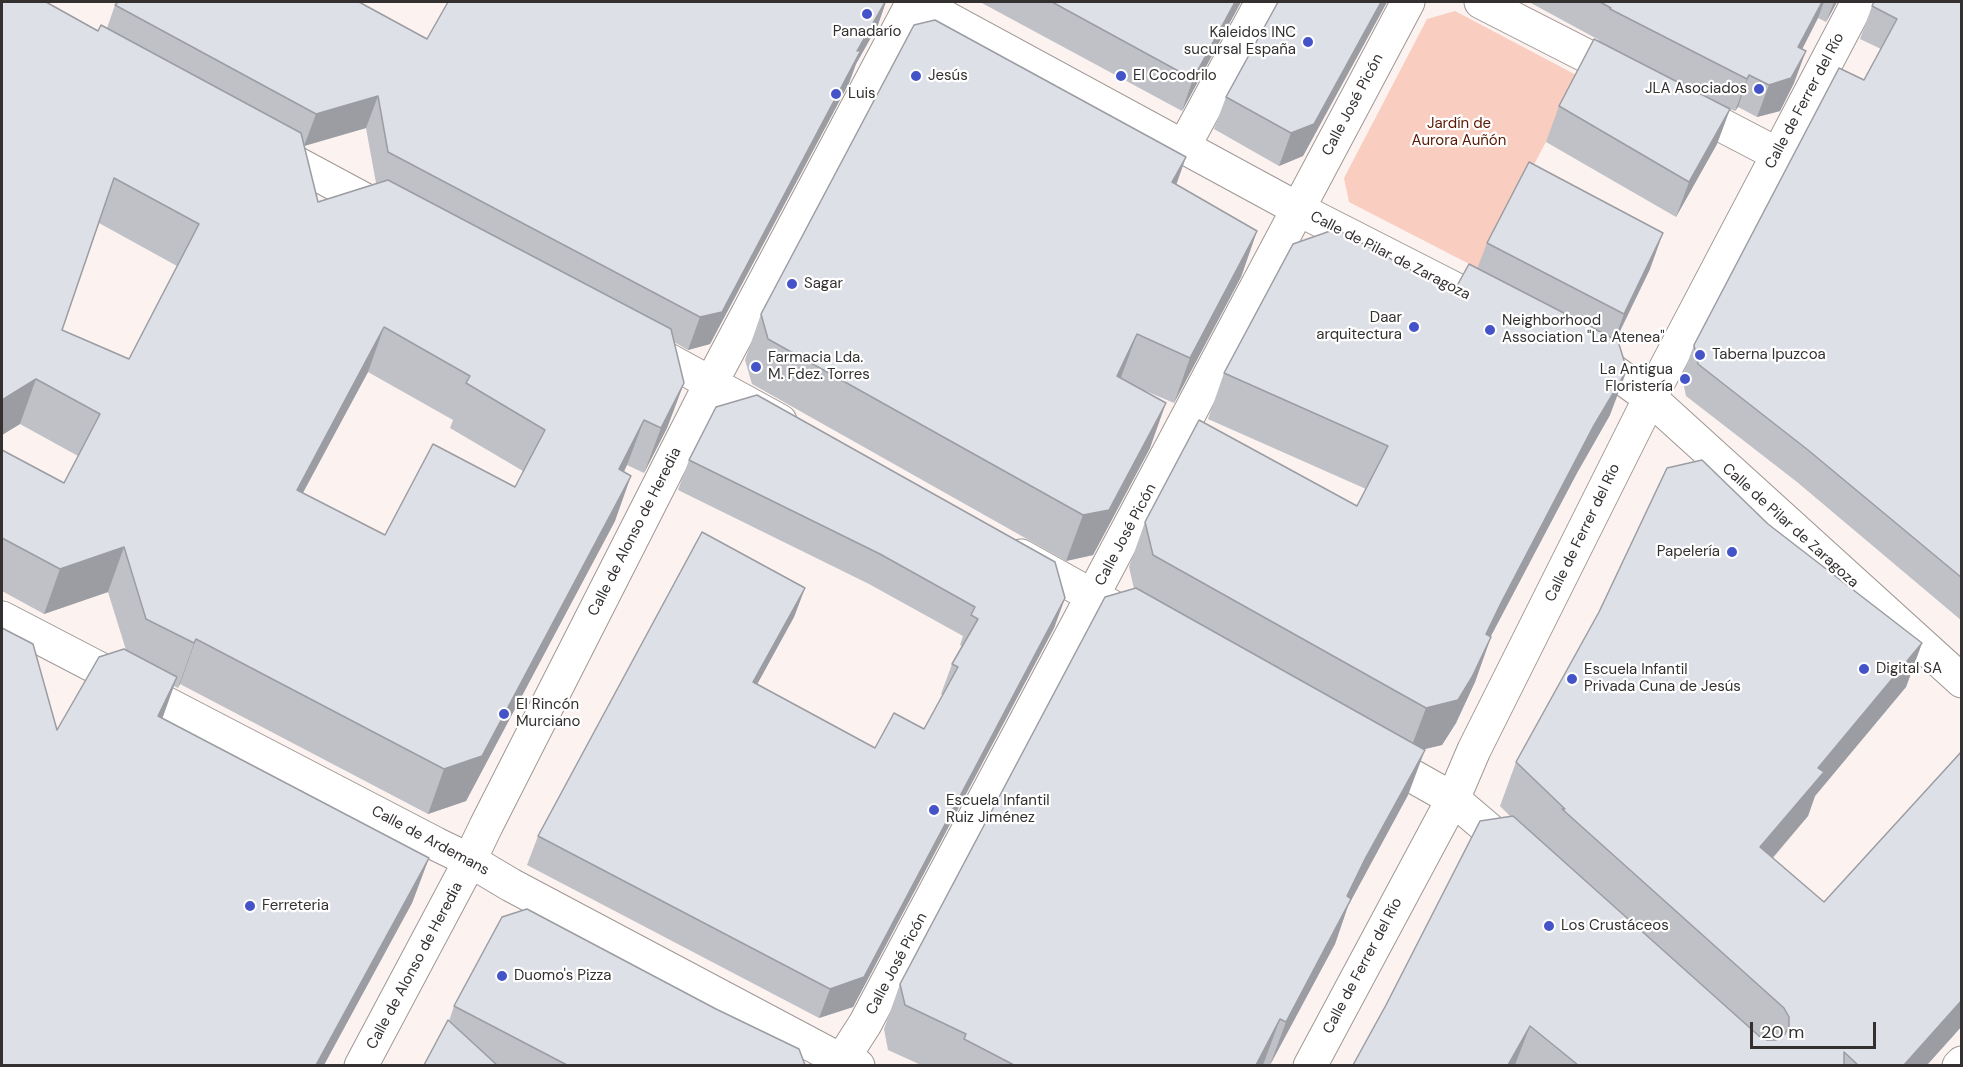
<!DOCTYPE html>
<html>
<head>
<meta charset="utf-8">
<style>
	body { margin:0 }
	#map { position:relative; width:1963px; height:1067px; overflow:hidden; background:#fcf3f1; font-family:"DM Sans",sans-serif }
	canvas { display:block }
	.frame { position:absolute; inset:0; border:3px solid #33302f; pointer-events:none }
	.scale { position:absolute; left:1750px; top:1022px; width:126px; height:27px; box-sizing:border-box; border:3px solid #33302f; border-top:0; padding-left:8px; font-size:18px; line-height:21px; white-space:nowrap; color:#33302f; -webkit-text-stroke:4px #fff; paint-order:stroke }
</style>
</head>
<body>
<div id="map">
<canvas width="1963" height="1067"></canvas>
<div class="frame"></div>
<div class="scale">20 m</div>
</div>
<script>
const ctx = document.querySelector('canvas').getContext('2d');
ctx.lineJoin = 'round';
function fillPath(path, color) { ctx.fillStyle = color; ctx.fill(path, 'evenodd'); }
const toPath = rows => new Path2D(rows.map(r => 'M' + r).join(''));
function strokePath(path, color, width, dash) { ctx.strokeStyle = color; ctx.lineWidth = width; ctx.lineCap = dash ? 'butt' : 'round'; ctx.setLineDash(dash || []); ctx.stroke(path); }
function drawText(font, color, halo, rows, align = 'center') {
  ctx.font = font + ' "DM Sans",sans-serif'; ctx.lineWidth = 4.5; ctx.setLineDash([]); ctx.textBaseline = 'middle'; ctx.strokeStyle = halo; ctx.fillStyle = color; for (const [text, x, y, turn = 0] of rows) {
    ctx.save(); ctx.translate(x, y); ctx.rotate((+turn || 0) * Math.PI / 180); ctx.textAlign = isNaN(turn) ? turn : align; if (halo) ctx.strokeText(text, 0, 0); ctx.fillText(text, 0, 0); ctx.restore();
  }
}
fillPath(toPath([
	[1455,11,1580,77,1479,269,1349,202,1344,178,1427,19]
]), '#f9cdbf');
const minor = toPath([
	[917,2,1298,209,1496,310],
	[1481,2,1626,76],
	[1683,105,1777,154],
	[1184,146,1262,2],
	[272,150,391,214],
	[641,345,780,421],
	[1584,356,1613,371,1650,398,1962,681],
	[1021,556,1141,623],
	[2,618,436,844,469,860,511,885,829,1054,858,1066],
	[1377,756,1453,799,1514,851],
	[361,1066,462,876,486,826,711,383,913,2],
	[838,1066,865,1024,1408,2],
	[1310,1066,1453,799,1474,750,1650,398,1858,2],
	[1959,1066,1962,1063]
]);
strokePath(minor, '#9f9895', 35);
strokePath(minor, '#fff', 33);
fillPath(toPath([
	[2,2,98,31,107,28,115,5,427,39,878,25,856,64,849,83,710,344,688,350,674,342,684,383,667,428,644,473,627,465,624,472,615,521,466,801,428,814,180,684,178,688,174,686,162,719,429,858,412,903,324,1065,2,1065,57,730,126,650,108,592,44,614,2,591,2,450,64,483,78,456,20,424,2,435],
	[366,128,376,183,318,202,304,146],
	[99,223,177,266,129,359,62,330],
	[368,372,453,420,450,428,523,471,515,487,385,535,303,493],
	[980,2,1241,2,1182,111],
	[1278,2,1387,2,1303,156,1279,166,1214,129,1226,97],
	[1529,2,1837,2,1826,22,1818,18,1802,49,1794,83,1780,111,1757,117,1738,107,1735,111,1730,109,1717,144,1676,217,1546,142,1559,106,1599,40],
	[1962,2,1962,621,1797,482,1686,396,1682,377,1694,345,1864,80,1881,49,1860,39,1872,6],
	[1186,157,1176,185,1257,231,1241,277,1174,403,1141,389,1150,448,1093,555,1066,561,752,384,745,360,761,314],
	[1487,243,1650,269,1616,340,1610,415,1577,473,1491,636,1475,682,1456,723,1442,745,1423,749,1408,795,1348,906,1335,944,1270,1065,921,1065,888,1050,884,1029,900,984,1134,589,1129,567,1145,522,1357,506,1366,489,1208,419,1224,373,1453,293,1477,269],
	[689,460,1065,598,1054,628,853,1007,819,1018,527,865,538,836,805,588,794,617,757,684,875,748,924,729,943,695,941,694,952,664,962,646,960,645,963,636,869,584,678,490],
	[1768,524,1922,643,1906,687,1815,796,1808,816,1773,858,1824,902,1962,751,1962,1026,1927,1065,1353,1065,1511,817,1500,806,1516,762],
	[454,1006,805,1065,424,1065,449,1021]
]), '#bfc1c7');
fillPath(toPath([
	[885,2,886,2,878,25,856,64,849,83,710,344,688,350,700,317,857,51],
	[1235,2,1241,2,1182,111,1193,79],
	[1381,2,1387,2,1303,156,1279,166,1291,133],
	[1822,2,1824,2,1818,18,1787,79,1798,47],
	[1834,2,1837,2,1826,22],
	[1806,51,1794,83,1780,111,1757,117,1769,85],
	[1749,75,1738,107,1735,111,1747,79],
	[378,96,366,128,304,146,316,114],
	[1730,109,1717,144,1676,217,1689,182],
	[1186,157,1170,202,1172,182],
	[1257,231,1241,277,1174,403,1190,358],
	[1663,233,1650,269,1611,349,1624,314],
	[384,327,368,372,280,535,297,490],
	[1137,334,1120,380,1117,376],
	[1627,370,1610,415,1577,473,1484,649,1486,634,1501,603,1593,427],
	[36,379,20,424,2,435,2,400],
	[684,383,667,428,644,473,661,428],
	[1166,403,1150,448,1093,555,1066,561,1083,515],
	[644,420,627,465,602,514,619,469],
	[631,476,615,521,466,801,428,814,444,769],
	[124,547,108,592,44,614,60,569],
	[805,588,794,617,742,712,753,682],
	[1065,598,1054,628,853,1007,819,1018,830,989],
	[1491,637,1475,682,1456,723,1442,745,1409,753,1426,708],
	[196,639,180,684,178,688,194,643],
	[1922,643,1906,687,1815,796,1808,816,1744,891,1760,847,1818,768],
	[177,677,161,722,158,716],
	[1425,750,1408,795,1348,906,1335,944,1270,1065,1286,1022,1347,896,1365,859],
	[429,858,412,903,324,1065,316,1065],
	[1962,1000,1962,1026,1927,1065,1904,1065],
	[1280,1019,1263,1065,1256,1065],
	[1530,1026,1515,1065,1508,1065]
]), '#9b9da2');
const building = toPath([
	[2,2,46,2,98,31,101,25,301,133,318,202,388,180,671,329,684,383,661,428,644,420,619,469,631,476,482,756,444,769,196,639,194,643,146,619,124,547,60,569,2,538,2,450,64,483,100,414,36,379,2,400,2,2],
	[114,178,199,224,129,359,62,330,114,178],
	[384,327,470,376,466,383,545,430,515,487,433,444,385,535,297,490,384,327],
	[118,2,359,2,427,39,448,2,885,2,857,51,861,50,722,312,700,317,388,152,378,96,316,114,115,5,118,2],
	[1052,2,1235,2,1193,79,1052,2],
	[1278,2,1381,2,1314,124,1291,133,1226,97,1278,2],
	[1600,2,1822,2,1798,47,1806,51,1791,78,1769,85,1749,75,1747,79,1610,9,1611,8,1600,2],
	[1874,2,1962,2,1962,578,1808,450,1698,364,1694,345,1839,68,1864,80,1897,19,1872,6,1874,2],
	[935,20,1186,157,1172,182,1257,231,1190,358,1137,334,1117,376,1166,403,1109,510,1083,515,768,339,761,314,914,25,935,20],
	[1594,39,1730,109,1689,182,1559,106,1594,39],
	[1529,162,1663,233,1624,314,1487,243,1529,162],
	[1336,229,1453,293,1469,264,1618,341,1627,370,1593,427,1501,603,1486,634,1491,637,1472,677,1458,700,1426,708,1153,555,1145,522,1199,420,1357,506,1388,446,1224,373,1293,244,1336,229],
	[757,395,1055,562,1065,598,864,977,830,989,538,836,702,532,805,588,753,682,875,748,894,713,924,729,958,667,952,664,978,619,971,615,975,607,880,554,689,460,716,407,757,395],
	[1702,460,1768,524,1922,643,1818,768,1824,772,1760,847,1824,902,1962,751,1962,1000,1904,1065,1858,1065,1844,1052,1844,1065,1578,1065,1530,1026,1508,1065,1353,1065,1386,1005,1480,821,1513,816,1759,1036,1767,1040,1776,1040,1785,1034,1789,1026,1789,1017,1784,1008,1562,809,1565,809,1516,762,1599,612,1667,468,1702,460],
	[1136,588,1425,750,1365,859,1347,896,1351,899,1286,1022,1280,1019,1256,1065,1014,1065,964,1039,966,1034,905,1005,900,984,1105,597,1136,588],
	[2,628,33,644,57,730,99,657,124,649,177,677,158,716,429,858,316,1065,2,1065,2,628],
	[527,909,716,1009,799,1049,805,1065,567,1065,454,1006,502,917,527,909],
	[448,1020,497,1065,424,1065,448,1020]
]);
fillPath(building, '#dee0e7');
strokePath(building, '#9b9da2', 1.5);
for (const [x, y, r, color] of [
	[867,14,6,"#4553c8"],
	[1308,42,6,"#4553c8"],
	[916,76,6,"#4553c8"],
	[1121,76,6,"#4553c8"],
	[1759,89,6,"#4553c8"],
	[836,94,6,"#4553c8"],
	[792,284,6,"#4553c8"],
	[1414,327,6,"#4553c8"],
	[1490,330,6,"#4553c8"],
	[1700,355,6,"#4553c8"],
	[756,367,6,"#4553c8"],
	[1685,379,6,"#4553c8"],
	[1732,552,6,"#4553c8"],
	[1864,669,6,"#4553c8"],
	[1572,679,6,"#4553c8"],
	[504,714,6,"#4553c8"],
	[934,810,6,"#4553c8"],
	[250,906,6,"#4553c8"],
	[1549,926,6,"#4553c8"],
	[502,976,6,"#4553c8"]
]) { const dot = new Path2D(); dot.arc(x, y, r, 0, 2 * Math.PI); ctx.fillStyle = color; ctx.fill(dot); strokePath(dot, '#fff', 2); }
drawText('15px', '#33302f', '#fff', [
	["Panadarío",867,32,"center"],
	["Kaleidos INC",1296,33,"right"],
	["sucursal España",1296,50,"right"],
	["Jesús",928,76],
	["El Cocodrilo",1133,76],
	["JLA Asociados",1747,89,"right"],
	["Luis",848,94],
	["Sagar",804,284],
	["Daar",1402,318,"right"],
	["arquitectura",1402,335,"right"],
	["Neighborhood",1502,321],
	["Association \"La Atenea\"",1502,338],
	["Taberna Ipuzcoa",1712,355],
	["Farmacia Lda.",768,358],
	["M. Fdez. Torres",768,375],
	["La Antigua",1673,370,"right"],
	["Floristería",1673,387,"right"],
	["Papelería",1720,552,"right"],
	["Digital SA",1876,669],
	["Escuela Infantil",1584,670],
	["Privada Cuna de Jesús",1584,687],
	["El Rincón",516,705],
	["Murciano",516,722],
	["Escuela Infantil",946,801],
	["Ruiz Jiménez",946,818],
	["Ferreteria",262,906],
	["Los Crustáceos",1561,926],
	["Duomo's Pizza",514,976]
], 'left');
drawText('15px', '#33302f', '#fff', [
	["Calle de Ferrer del Río",1805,101,-62],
	["Calle José Picón",1353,105,-62],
	["Calle de Pilar de Zaragoza",1390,256,27],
	["Calle de Pilar de Zaragoza",1790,526,42],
	["Calle de Alonso de Heredia",635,532,-63],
	["Calle de Ferrer del Río",1583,533,-64],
	["Calle José Picón",1126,535,-62],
	["Calle de Ardemans",430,841,28],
	["Calle José Picón",897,964,-62],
	["Calle de Alonso de Heredia",415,966,-62],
	["Calle de Ferrer del Río",1363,966,-62]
]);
drawText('15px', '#5a1902', '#fff', [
	["Jardín de",1459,124],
	["Aurora Auñón",1459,141]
]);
</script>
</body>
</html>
